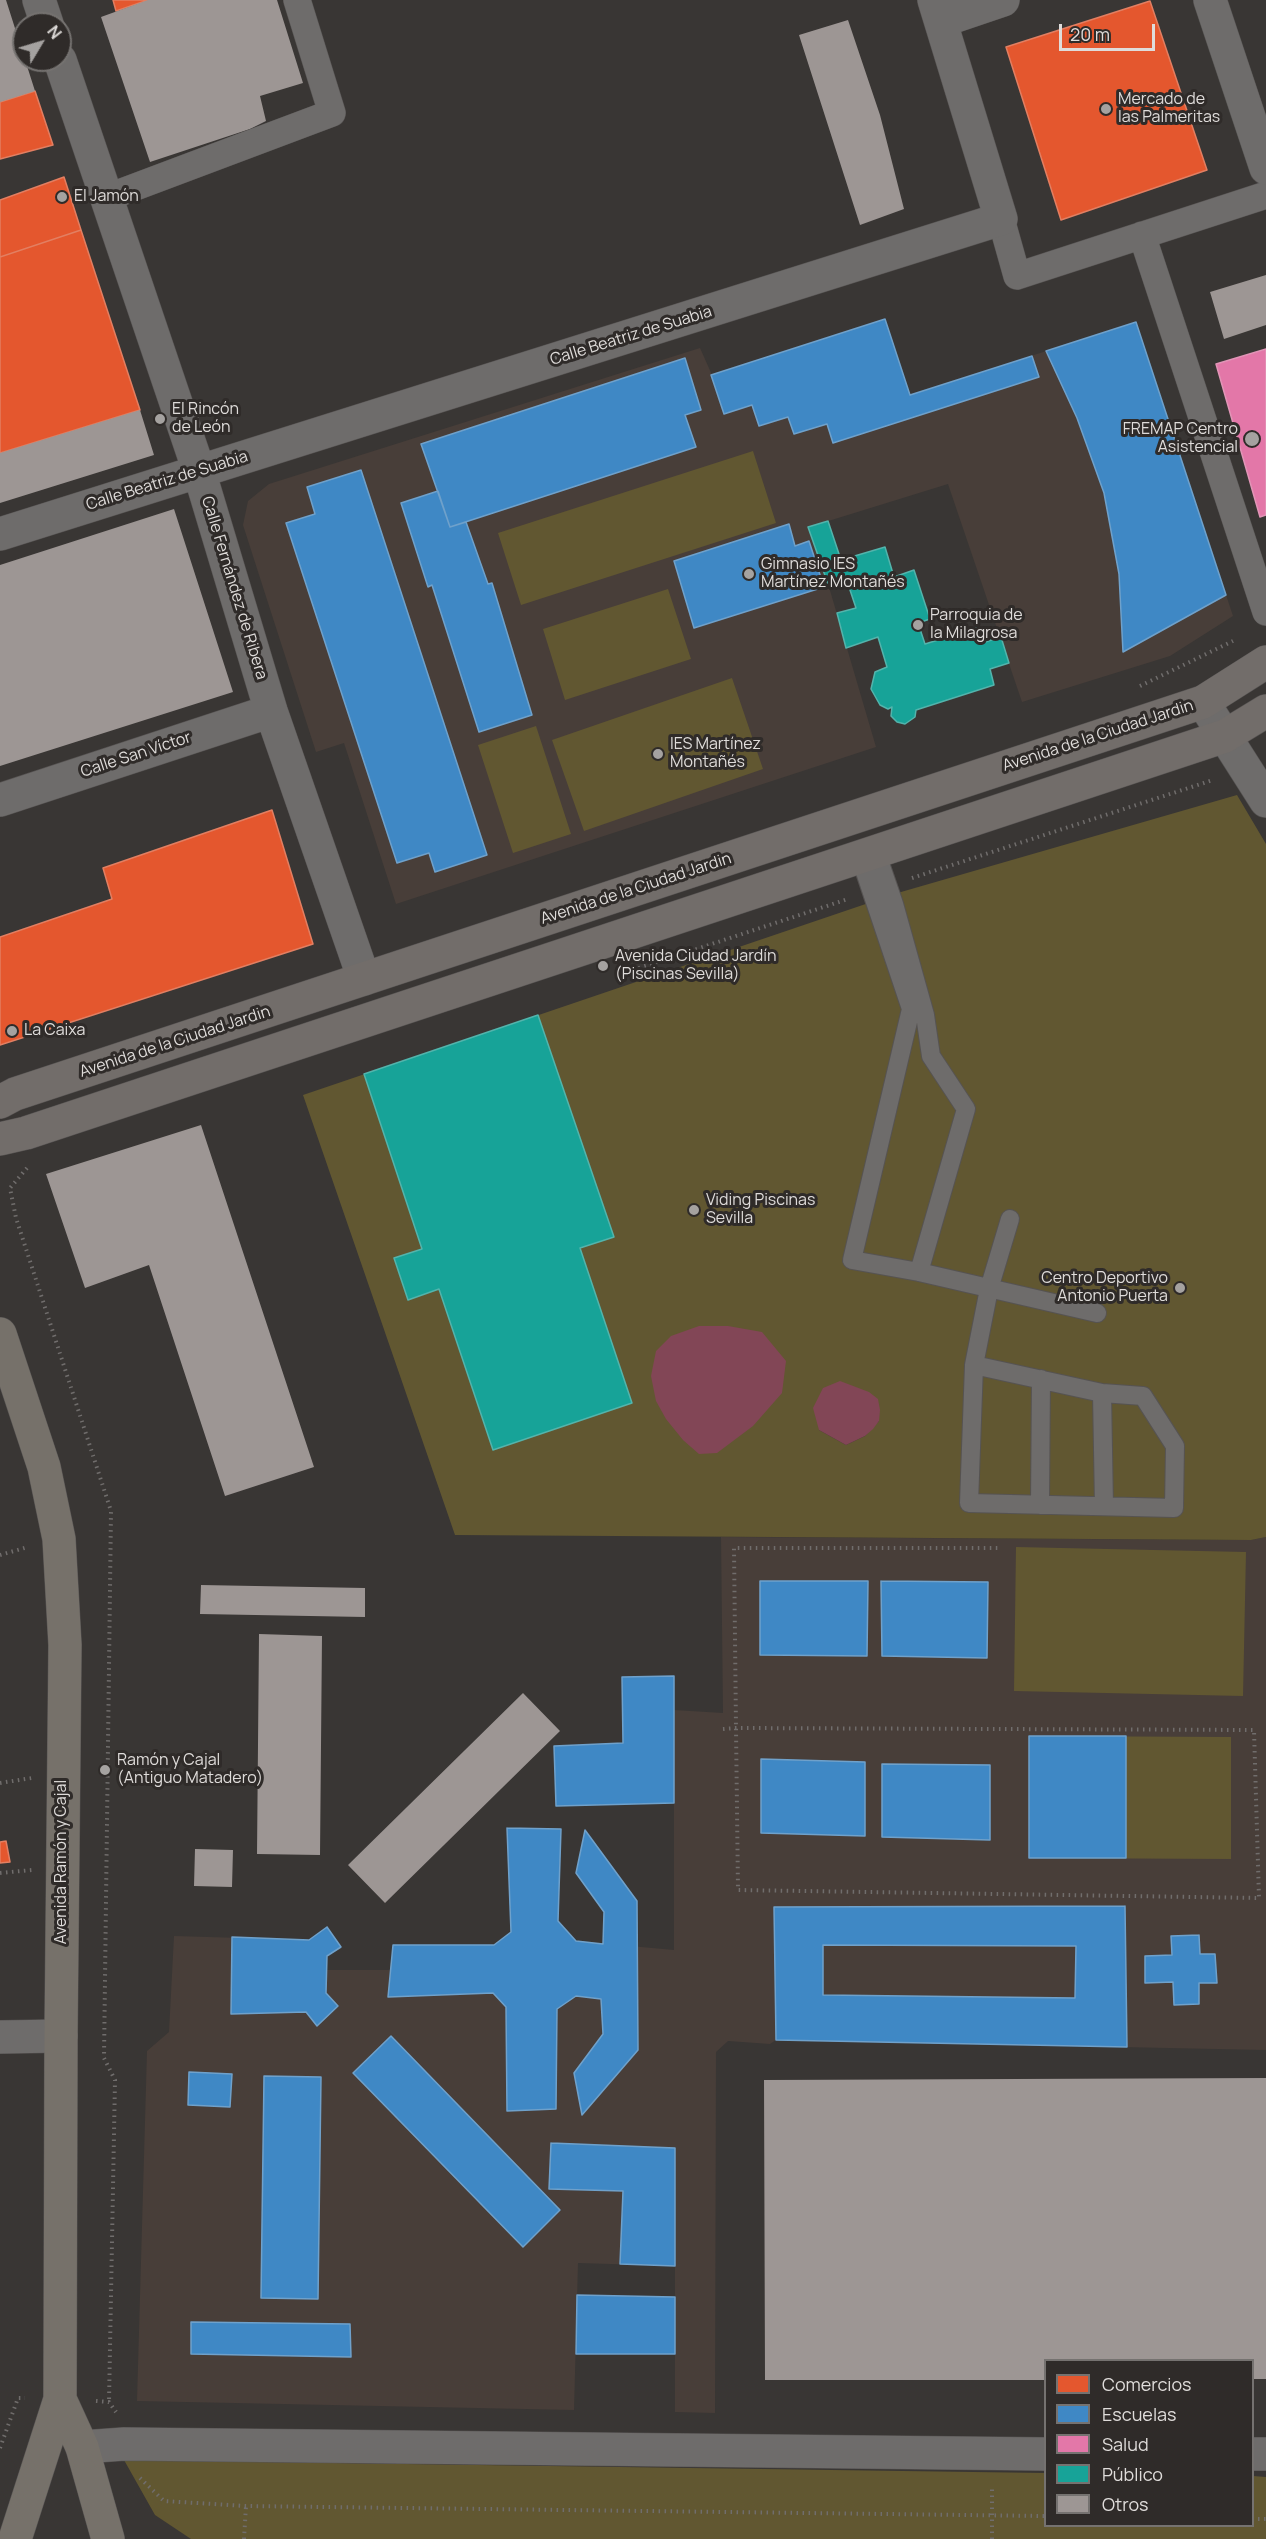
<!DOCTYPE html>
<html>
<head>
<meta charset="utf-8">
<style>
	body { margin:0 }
	#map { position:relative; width:1266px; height:2539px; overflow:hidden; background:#393634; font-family:Manrope,sans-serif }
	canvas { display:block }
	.legend { position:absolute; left:1044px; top:2359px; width:210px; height:168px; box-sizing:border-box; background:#2f2b29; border:2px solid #757270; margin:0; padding:8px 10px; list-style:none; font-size:18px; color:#dfdcda }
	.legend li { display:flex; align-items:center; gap:12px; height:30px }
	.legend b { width:30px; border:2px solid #757270 }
	.north { position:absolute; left:12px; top:12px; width:60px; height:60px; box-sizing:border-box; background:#2f2b29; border:2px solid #757270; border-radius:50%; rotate:52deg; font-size:16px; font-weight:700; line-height:24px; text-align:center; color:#dfdcda }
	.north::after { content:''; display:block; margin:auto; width:21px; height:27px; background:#a5a2a0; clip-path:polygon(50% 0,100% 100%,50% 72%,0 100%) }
	.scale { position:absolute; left:1059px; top:24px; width:96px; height:27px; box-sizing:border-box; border:3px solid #dfdcda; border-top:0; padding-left:8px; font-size:18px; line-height:21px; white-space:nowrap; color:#dfdcda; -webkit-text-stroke:4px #2f2b29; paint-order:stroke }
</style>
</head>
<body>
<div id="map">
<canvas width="1266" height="2539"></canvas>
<ul class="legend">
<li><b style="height:16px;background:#e4572e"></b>Comercios</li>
<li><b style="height:16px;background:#3f88c5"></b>Escuelas</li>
<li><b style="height:16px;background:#e377a8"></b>Salud</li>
<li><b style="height:16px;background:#17a398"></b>Público</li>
<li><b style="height:16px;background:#9d9694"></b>Otros</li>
</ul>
<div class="north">N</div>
<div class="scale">20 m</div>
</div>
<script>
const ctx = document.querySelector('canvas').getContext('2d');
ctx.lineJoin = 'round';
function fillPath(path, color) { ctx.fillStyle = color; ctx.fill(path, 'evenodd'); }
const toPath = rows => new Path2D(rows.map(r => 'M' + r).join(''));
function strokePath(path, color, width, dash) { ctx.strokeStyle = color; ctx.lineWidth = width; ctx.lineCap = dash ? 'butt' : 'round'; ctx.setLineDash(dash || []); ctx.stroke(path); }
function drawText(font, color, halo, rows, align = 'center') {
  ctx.font = font + ' Manrope,sans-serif'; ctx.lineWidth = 6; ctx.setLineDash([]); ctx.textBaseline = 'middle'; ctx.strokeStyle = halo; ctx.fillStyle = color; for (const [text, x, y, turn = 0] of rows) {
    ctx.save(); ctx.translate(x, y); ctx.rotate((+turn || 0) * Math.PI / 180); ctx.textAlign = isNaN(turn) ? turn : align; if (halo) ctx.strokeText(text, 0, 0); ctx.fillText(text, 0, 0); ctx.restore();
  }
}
fillPath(toPath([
	[885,319,910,395,1136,322,1233,616,1170,656,1022,702,948,484,809,527,829,587,876,747,396,904,344,743,316,752,243,525,248,501,269,484,700,348,712,375],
	[721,1537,1251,1540,1266,1537,1266,2050,776,2040,770,2044,728,2041,716,2052,715,2413,675,2412,675,2266,578,2263,574,2410,137,2401,147,2051,169,2032,174,1936,309,1940,327,1927,341,1947,327,1956,327,1970,390,1970,393,1945,494,1945,511,1932,558,1921,576,1941,674,1950,674,1710,723,1713]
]), '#483e39');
fillPath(toPath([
	[753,451,776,523,521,605,498,533],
	[668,589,691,659,565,700,543,629],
	[732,678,763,769,584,831,552,740],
	[536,726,571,834,513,853,478,745],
	[1237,795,1266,844,1266,1537,1251,1540,455,1535,303,1095,901,892],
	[879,1421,865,1436,846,1445,819,1430],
	[1016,1547,1246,1552,1243,1696,1014,1691],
	[1029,1736,1231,1737,1231,1859,1029,1858],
	[124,2460,1045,2473,1046,2526,1252,2526,1253,2476,1266,2477,1266,2539,191,2539,155,2515]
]), '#615731');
fillPath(toPath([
	[699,1326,728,1326,762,1332,786,1361,782,1393,753,1426,717,1453,699,1454,683,1440,666,1419,656,1401,651,1376,656,1351,671,1336],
	[840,1381,869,1392,878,1399,880,1410,879,1421,873,1429,865,1436,846,1445,819,1430,813,1408,823,1388]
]), '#824656');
const shops = toPath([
	[113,0,148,0,116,11,113,0],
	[1150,1,1207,170,1061,220,1006,47,1150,1],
	[35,91,53,145,0,159,0,102,35,91],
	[64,177,81,230,0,257,0,200,64,177],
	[81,230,140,410,0,453,0,257,81,230],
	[272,810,313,944,0,1045,0,937,112,899,103,868,272,810],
	[6,1841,10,1862,0,1863,0,1842,6,1841]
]);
fillPath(shops, '#e4572e');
strokePath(shops, '#e27f62', 1.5);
const schools = toPath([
	[885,319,910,395,1032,356,1039,377,833,443,827,424,794,434,788,417,759,426,752,405,724,414,711,375,885,319],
	[1136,322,1226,595,1123,652,1119,574,1104,493,1077,418,1046,351,1136,322],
	[685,358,701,410,685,415,696,447,450,527,421,444,685,358],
	[361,470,487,855,435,872,429,853,397,863,286,523,315,514,307,487,361,470],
	[438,491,450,527,466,522,488,584,492,583,532,715,479,732,432,585,428,587,401,503,438,491],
	[789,524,795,546,809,541,824,587,694,628,674,561,789,524],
	[760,1581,868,1581,867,1656,760,1655,760,1581],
	[881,1581,988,1582,987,1658,882,1656,881,1581],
	[674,1676,674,1803,556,1806,554,1746,623,1743,622,1677,674,1676],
	[1029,1736,1126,1736,1126,1858,1029,1858,1029,1736],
	[761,1759,865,1762,865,1836,761,1833,761,1759],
	[882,1764,990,1765,990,1840,882,1837,882,1764],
	[507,1828,561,1829,558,1921,576,1941,603,1944,604,1912,576,1873,585,1830,637,1901,638,2050,582,2115,574,2073,603,2034,601,1999,576,1996,557,2009,556,2109,507,2111,506,2007,493,1993,388,1997,393,1945,494,1945,511,1932,507,1828],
	[1125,1906,1127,2047,776,2040,774,1907,1125,1906],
	[823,1945,1076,1946,1075,1998,823,1995,823,1945],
	[327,1927,341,1947,327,1956,326,1993,338,2006,317,2026,306,2012,231,2014,232,1937,309,1940,327,1927],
	[1199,1935,1200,1954,1215,1954,1217,1983,1199,1983,1199,2004,1174,2005,1173,1982,1145,1983,1145,1956,1172,1955,1171,1936,1199,1935],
	[391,2036,560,2210,523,2247,353,2073,391,2036],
	[189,2072,232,2074,230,2107,188,2105,189,2072],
	[264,2076,321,2077,318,2299,261,2298,264,2076],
	[551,2143,675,2148,675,2266,620,2264,623,2191,549,2189,551,2143],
	[577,2295,675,2297,675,2354,576,2354,577,2295],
	[191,2322,350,2324,351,2357,191,2354,191,2322]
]);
fillPath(schools, '#3f88c5');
strokePath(schools, '#6fa1cb', 1.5);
const health = toPath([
	[1266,349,1266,515,1260,517,1216,364,1266,349]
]);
fillPath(health, '#e377a8');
strokePath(health, '#e295b7', 1.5);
const public = toPath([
	[828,521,841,560,885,547,894,577,914,570,930,619,918,623,925,644,977,628,982,643,1001,637,1009,663,990,669,994,685,916,710,915,717,905,724,897,722,891,716,892,707,888,709,880,705,871,689,875,672,887,667,878,637,846,648,837,613,856,608,847,581,829,587,808,527,828,521],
	[538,1015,614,1237,580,1248,632,1403,493,1450,439,1289,408,1300,394,1258,422,1249,364,1074,538,1015]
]);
fillPath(public, '#17a398');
strokePath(public, '#53b4ac', 1.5);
fillPath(toPath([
	[0,0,6,0,35,91,0,102],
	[148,0,277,0,303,83,260,96,266,121,250,129,150,162,101,17],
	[848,20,880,115,904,209,860,225,799,35],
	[1266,275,1266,325,1224,339,1210,292],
	[140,410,154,455,0,503,0,453],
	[174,509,233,692,0,766,0,565],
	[201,1125,314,1467,225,1496,149,1265,85,1288,46,1174],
	[201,1585,365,1588,365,1617,200,1614],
	[259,1634,322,1636,320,1855,257,1854],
	[523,1693,560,1731,385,1903,348,1865],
	[195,1849,233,1850,232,1887,194,1886],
	[1266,2078,1266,2379,1252,2379,1252,2360,1046,2360,1046,2380,765,2380,764,2080]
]), '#9d9694');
const service = toPath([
	[876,852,894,904,925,1015,931,1056,966,1109,919,1272],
	[860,857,911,1009,852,1260,919,1272,1097,1313],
	[974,1365,1102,1393,1143,1396,1175,1446,1174,1508,969,1503,974,1365,989,1289,1010,1219],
	[1102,1393,1104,1506],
	[1040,1505,1041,1379]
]);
const pedestrian = toPath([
	[106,198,332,113,297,0],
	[1001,219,1017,276,1266,195],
	[1142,235,1266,612]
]);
const minor = toPath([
	[39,0,47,24],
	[1210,0,1266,168],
	[941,21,1003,0],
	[60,60,199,471,271,711,364,979],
	[0,534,1001,219,934,0],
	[1203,702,1266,801],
	[0,800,271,711],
	[0,2037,61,2036],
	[82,2447,124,2444,1046,2454],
	[1252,2454,1266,2454]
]);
const secondary = toPath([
	[0,1102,15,1094,1203,702,1266,662],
	[0,1139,26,1133,1225,736,1266,711]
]);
const primary = toPath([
	[0,1334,44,1467,59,1539,65,1645,61,2036,60,2399,15,2539],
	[60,2399,82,2447,108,2539]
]);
strokePath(service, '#565352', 20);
strokePath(pedestrian, '#565352', 28);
strokePath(minor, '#565352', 34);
strokePath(secondary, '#565352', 34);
strokePath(primary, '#565352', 34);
strokePath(toPath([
	[1140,686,1233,641],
	[912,878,1213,780],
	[633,970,848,899],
	[27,1168,10,1188,16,1218,111,1511,104,2058,115,2080,109,2402],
	[0,1555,28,1547],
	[723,1729,736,1728,1254,1730,1259,1898,738,1890,736,1728,734,1548,998,1548],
	[0,1783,32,1778],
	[0,1873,32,1870],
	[96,2401,109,2402,116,2412],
	[0,2448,18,2398,25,2398],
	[140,2478,164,2501,246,2506,1046,2516],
	[1252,2519,1266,2519],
	[244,2539,246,2506],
	[992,2539,992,2486]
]), '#706d6c', 4, [1.5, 4.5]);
strokePath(service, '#6e6c6b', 18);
strokePath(pedestrian, '#6e6c6b', 27);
strokePath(minor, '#6e6c6b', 33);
strokePath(secondary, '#726d6a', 33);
strokePath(primary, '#76716a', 33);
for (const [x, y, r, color] of [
	[1106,109,6,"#a5a2a0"],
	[62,197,6,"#a5a2a0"],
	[160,419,6,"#a5a2a0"],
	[1252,439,8,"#a5a2a0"],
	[749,574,6,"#a5a2a0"],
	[918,625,6,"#a5a2a0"],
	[658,754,6,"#a5a2a0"],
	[603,966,6,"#a5a2a0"],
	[12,1031,6,"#a5a2a0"],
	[694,1210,6,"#a5a2a0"],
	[1180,1288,6,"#a5a2a0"],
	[105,1770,6,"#a5a2a0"]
]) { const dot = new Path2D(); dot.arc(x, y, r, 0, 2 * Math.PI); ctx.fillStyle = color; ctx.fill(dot); strokePath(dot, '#2f2b29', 2); }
drawText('16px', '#dfdcda', '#2f2b29', [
	["Mercado de",1118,100],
	["las Palmeritas",1118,118],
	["El Jamón",74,197],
	["El Rincón",172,410],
	["de León",172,428],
	["FREMAP Centro",1238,430,"right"],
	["Asistencial",1238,448,"right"],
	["Gimnasio IES",761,565],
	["Martínez Montañés",761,583],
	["Parroquia de",930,616],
	["la Milagrosa",930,634],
	["IES Martínez",670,745],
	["Montañés",670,763],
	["Avenida Ciudad Jardín",615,957],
	["(Piscinas Sevilla)",615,975],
	["La Caixa",24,1031],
	["Viding Piscinas",706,1201],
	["Sevilla",706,1219],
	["Centro Deportivo",1168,1279,"right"],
	["Antonio Puerta",1168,1297,"right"],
	["Ramón y Cajal",117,1761],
	["(Antiguo Matadero)",117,1779]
], 'left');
drawText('16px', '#dfdcda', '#2f2b29', [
	["Calle Beatriz de Suabia",631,336,-17],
	["Calle Beatriz de Suabia",167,481,-17],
	["Calle Fernández de Ribera",234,588,73],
	["Avenida de la Ciudad Jardin",1098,736,-18],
	["Calle San Víctor",136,755,-18],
	["Avenida de la Ciudad Jardin",636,889,-18],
	["Avenida de la Ciudad Jardin",175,1042,-18],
	["Avenida Ramón y Cajal",62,1862,-90]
]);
</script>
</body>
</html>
